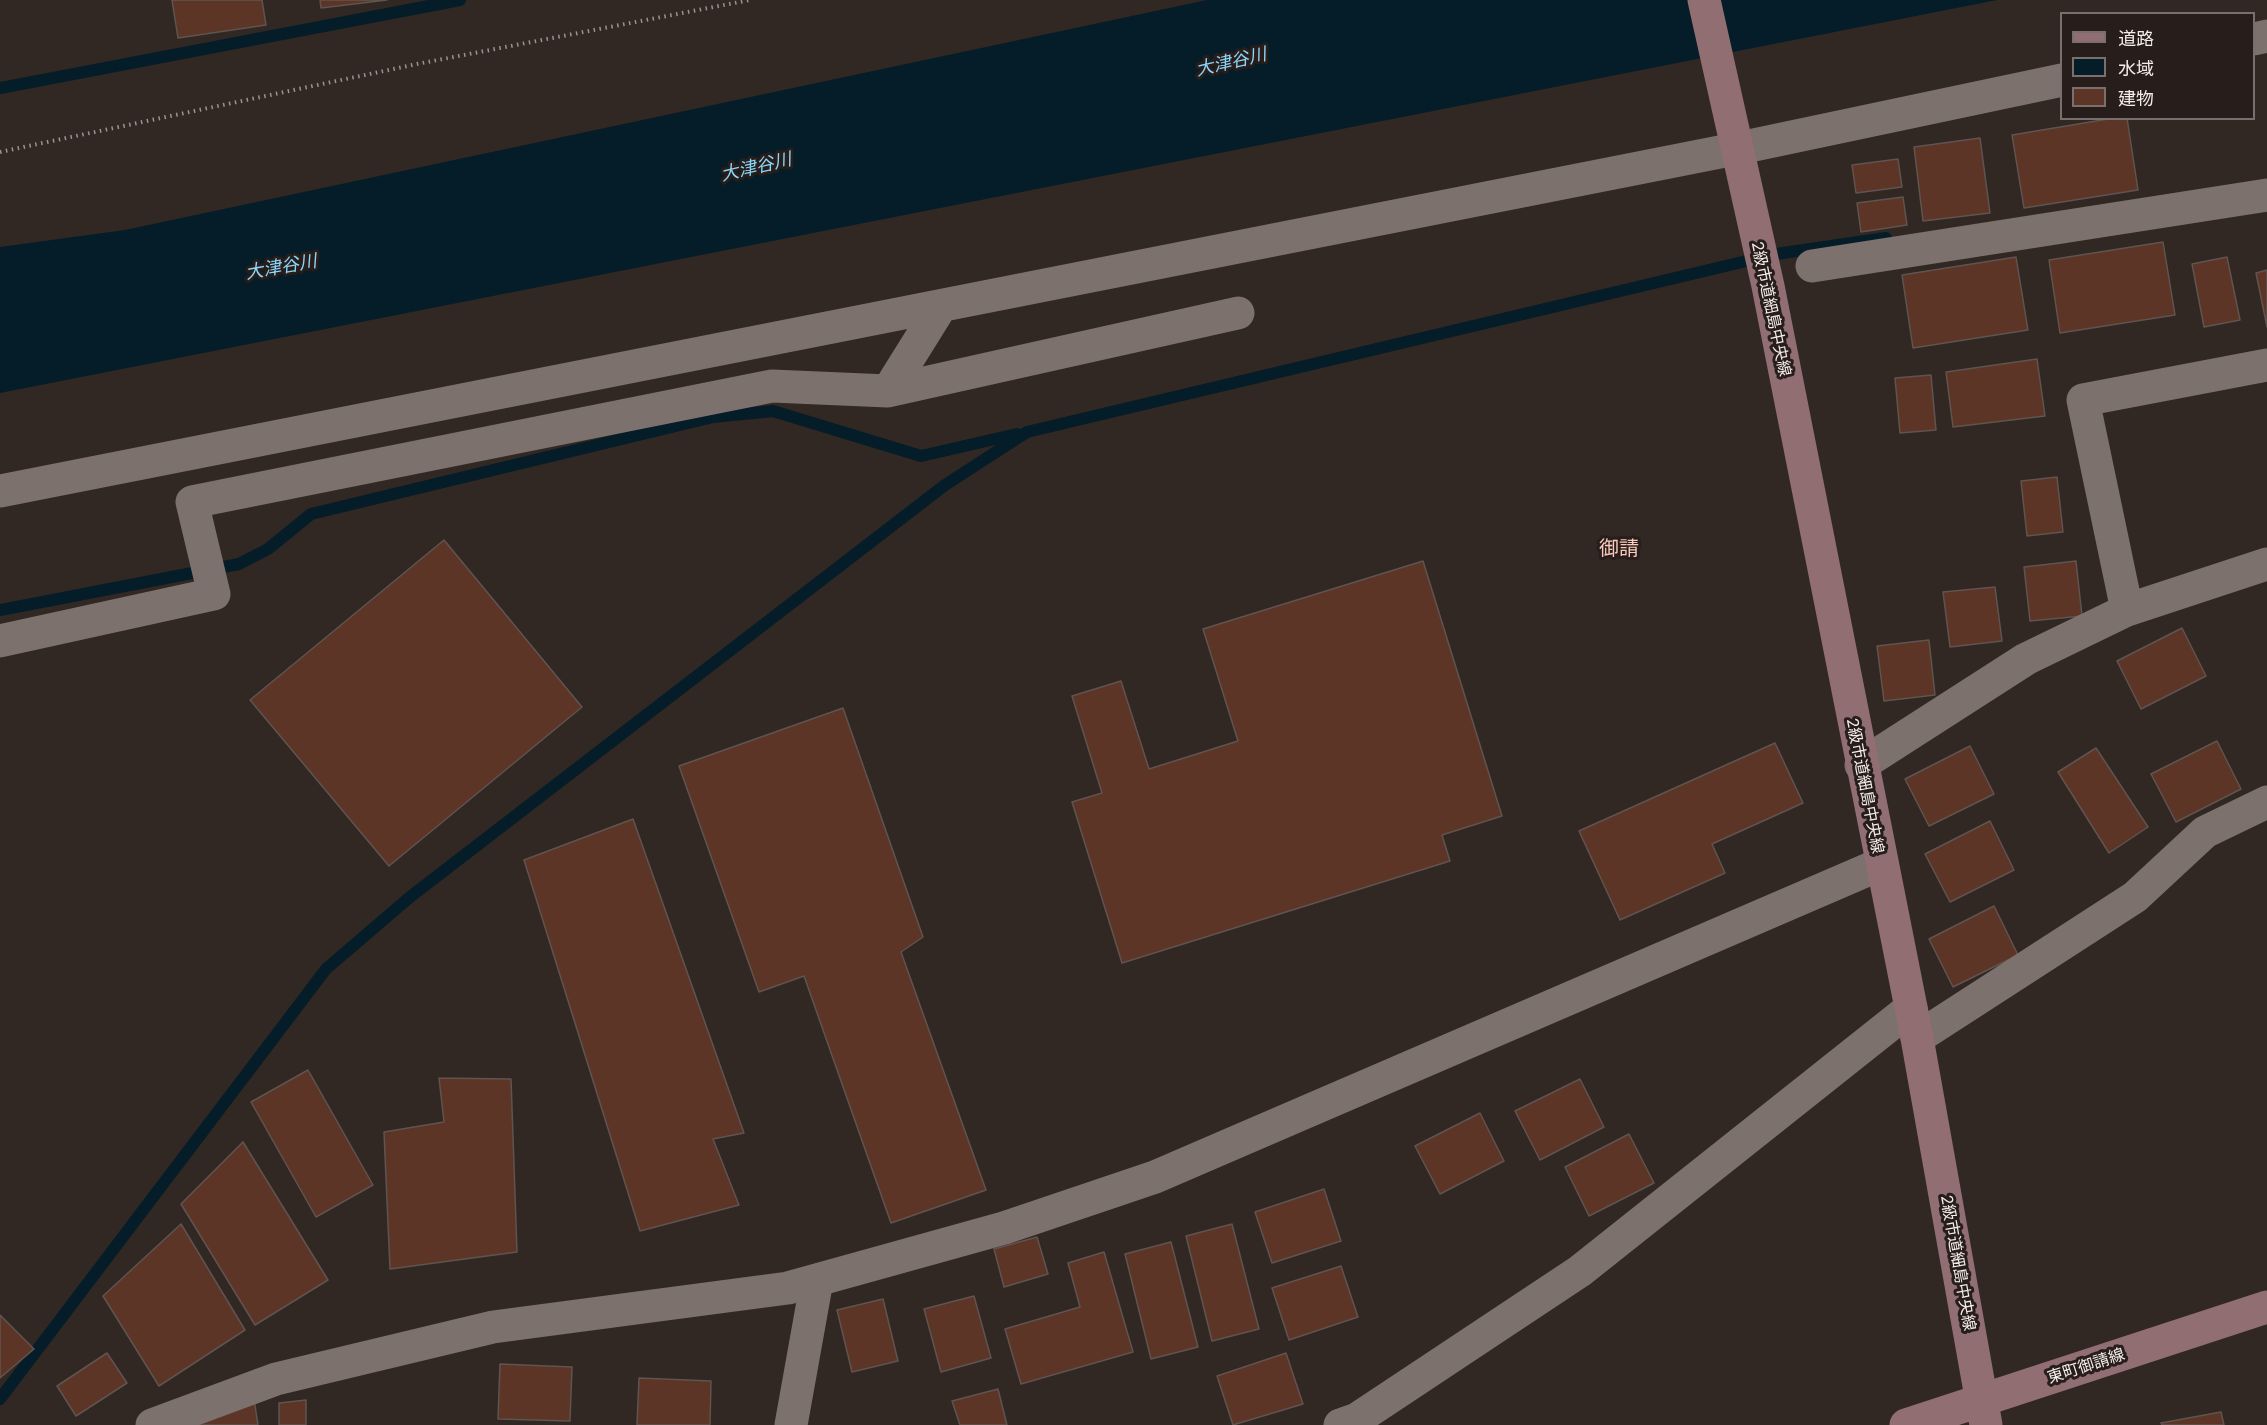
<!DOCTYPE html>
<html>
<head>
<meta charset="utf-8">
<style>
	body { margin:0 }
	#map { position:relative; width:2267px; height:1425px; overflow:hidden; background:#312723; font-family:Lato,"Noto Sans JP",sans-serif }
	canvas { display:block }
	.legend { position:absolute; left:2060px; top:12px; width:195px; height:108px; box-sizing:border-box; background:#271d1a; border:2px solid #79706d; margin:0; padding:8px 10px; list-style:none; font-size:18px; color:#f3ece9 }
	.legend li { display:flex; align-items:center; gap:12px; height:30px }
	.legend b { width:30px; border:2px solid #79706d }
</style>
</head>
<body>
<div id="map">
<canvas width="2267" height="1425"></canvas>
<ul class="legend">
<li><b style="height:8px;background:#906e71"></b>道路</li>
<li><b style="height:16px;background:#051d28"></b>水域</li>
<li><b style="height:16px;background:#5c3527"></b>建物</li>
</ul>
</div>
<script>
const ctx = document.querySelector('canvas').getContext('2d');
ctx.lineJoin = 'round';
function fillPath(path, color) { ctx.fillStyle = color; ctx.fill(path, 'evenodd'); }
const toPath = rows => new Path2D(rows.map(r => 'M' + r).join(''));
function strokePath(path, color, width, dash) { ctx.strokeStyle = color; ctx.lineWidth = width; ctx.lineCap = dash ? 'butt' : 'round'; ctx.setLineDash(dash || []); ctx.stroke(path); }
function drawText(font, color, halo, rows, align = 'center') {
  ctx.font = font + ' Lato,"Noto Sans JP",sans-serif'; ctx.lineWidth = 6; ctx.setLineDash([]); ctx.textBaseline = 'middle'; ctx.strokeStyle = halo; ctx.fillStyle = color; for (const [text, x, y, turn = 0] of rows) {
    ctx.save(); ctx.translate(x, y); ctx.rotate((+turn || 0) * Math.PI / 180); ctx.textAlign = isNaN(turn) ? turn : align; if (halo) ctx.strokeText(text, 0, 0); ctx.fillText(text, 0, 0); ctx.restore();
  }
}
fillPath(toPath([
	[1207,0,1997,0,0,393,0,247,125,230]
]), '#051d28');
strokePath(toPath([
	[0,88,460,0],
	[0,610,239,564,268,549,311,514,713,417,773,411,921,456,1017,434],
	[0,1399,326,969,410,897,945,485,1027,432,1776,254,1886,238]
]), '#051d28', 12);
const building = toPath([
	[172,0,262,0,266,25,178,38,172,0],
	[320,0,387,0,321,8,320,0],
	[2114,118,2127,118,2138,190,2024,208,2012,135,2114,118],
	[1980,138,1990,213,1923,221,1914,147,1980,138],
	[1898,159,1902,187,1856,193,1852,165,1898,159],
	[1903,197,1907,225,1861,232,1857,203,1903,197],
	[2163,242,2175,315,2060,333,2049,260,2163,242],
	[2016,257,2028,330,1913,348,1902,275,2016,257],
	[2227,257,2240,320,2204,327,2192,264,2227,257],
	[2267,270,2267,327,2256,273,2267,270],
	[2037,359,2045,416,1953,427,1946,372,2037,359],
	[1931,375,1936,430,1900,433,1895,378,1931,375],
	[2057,477,2063,532,2027,536,2021,481,2057,477],
	[444,540,582,707,389,866,250,700,444,540],
	[1423,561,1502,816,1442,835,1450,861,1122,963,1072,802,1102,793,1072,696,1121,681,1149,769,1238,741,1203,629,1423,561],
	[2076,561,2082,616,2030,621,2024,567,2076,561],
	[1995,587,2002,641,1950,647,1943,592,1995,587],
	[2182,628,2206,676,2141,709,2117,661,2182,628],
	[1929,640,1935,695,1884,701,1877,646,1929,640],
	[843,708,923,937,901,952,986,1190,891,1223,804,976,759,992,679,766,843,708],
	[2217,741,2241,789,2176,822,2151,774,2217,741],
	[1775,743,1803,803,1712,844,1725,873,1620,920,1579,831,1775,743],
	[1970,746,1994,794,1929,826,1905,779,1970,746],
	[2096,748,2148,827,2109,853,2058,772,2096,748],
	[633,819,744,1133,713,1139,739,1205,640,1231,524,860,633,819],
	[1990,821,2014,870,1950,902,1925,854,1990,821],
	[1994,906,2018,955,1953,987,1929,939,1994,906],
	[308,1070,373,1185,316,1217,251,1102,308,1070],
	[439,1078,511,1079,517,1252,390,1269,384,1132,444,1122,439,1078],
	[1580,1079,1604,1127,1540,1160,1515,1111,1580,1079],
	[1480,1113,1504,1161,1440,1194,1415,1146,1480,1113],
	[1629,1134,1654,1183,1589,1216,1565,1167,1629,1134],
	[243,1142,328,1280,255,1325,181,1204,243,1142],
	[1324,1189,1341,1241,1272,1263,1255,1212,1324,1189],
	[181,1224,245,1330,159,1386,103,1296,181,1224],
	[1232,1224,1259,1329,1212,1341,1186,1236,1232,1224],
	[1037,1237,1048,1274,1004,1287,994,1249,1037,1237],
	[1171,1242,1198,1347,1151,1359,1125,1254,1171,1242],
	[1104,1252,1133,1352,1021,1384,1005,1329,1080,1307,1068,1263,1104,1252],
	[1341,1266,1358,1317,1289,1340,1272,1288,1341,1266],
	[974,1296,991,1358,941,1372,924,1309,974,1296],
	[883,1299,898,1361,852,1372,837,1310,883,1299],
	[0,1315,34,1349,0,1378,0,1315],
	[107,1353,127,1383,76,1416,57,1386,107,1353],
	[1286,1353,1303,1404,1233,1425,1217,1376,1286,1353],
	[500,1364,572,1367,570,1421,498,1419,500,1364],
	[639,1378,711,1381,710,1425,637,1425,639,1378],
	[998,1389,1007,1425,960,1425,952,1401,998,1389],
	[254,1399,258,1425,181,1425,254,1399],
	[306,1400,306,1425,279,1425,279,1403,306,1400],
	[2221,1412,2224,1425,2162,1425,2161,1423,2221,1412]
]);
fillPath(building, '#5c3527');
strokePath(building, '#605450', 1.5);
strokePath(toPath([
	[0,152,417,64,750,0]
]), '#9c9390', 4, [1.5, 4.5]);
strokePath(toPath([
	[2254,39,2267,36],
	[1812,266,2267,195],
	[888,391,941,306],
	[0,491,1735,149,2062,80],
	[2127,610,2083,400,2267,365],
	[0,641,214,594,192,502,772,386,888,391,1238,313],
	[1861,765,2026,659,2127,610,2267,564],
	[1917,1038,2135,897,2205,832,2267,802],
	[152,1425,276,1379,493,1327,788,1288,1004,1228,1155,1177,1881,864],
	[791,1425,817,1280],
	[1340,1425,1357,1419,1580,1271,1911,1008]
]), '#7d716d', 33);
strokePath(toPath([
	[1704,0,1768,286,1917,1038,1986,1425],
	[1906,1425,2267,1307]
]), '#906e71', 33);
drawText('16px', '#f3ece9', '#271d1a', [
	["2級市道細島中央線",1771,309,78],
	["2級市道細島中央線",1865,786,79],
	["2級市道細島中央線",1958,1263,80],
	["東町御請線",2086,1366,-18]
]);
drawText('italic 18px', '#8bd6fc', '#271d1a', [
	["大津谷川",1231,62,-13],
	["大津谷川",756,167,-13],
	["大津谷川",281,267,-10]
]);
drawText('20px', '#fccabd', '#271d1a', [
	["御請",1619,549]
]);
</script>
</body>
</html>
